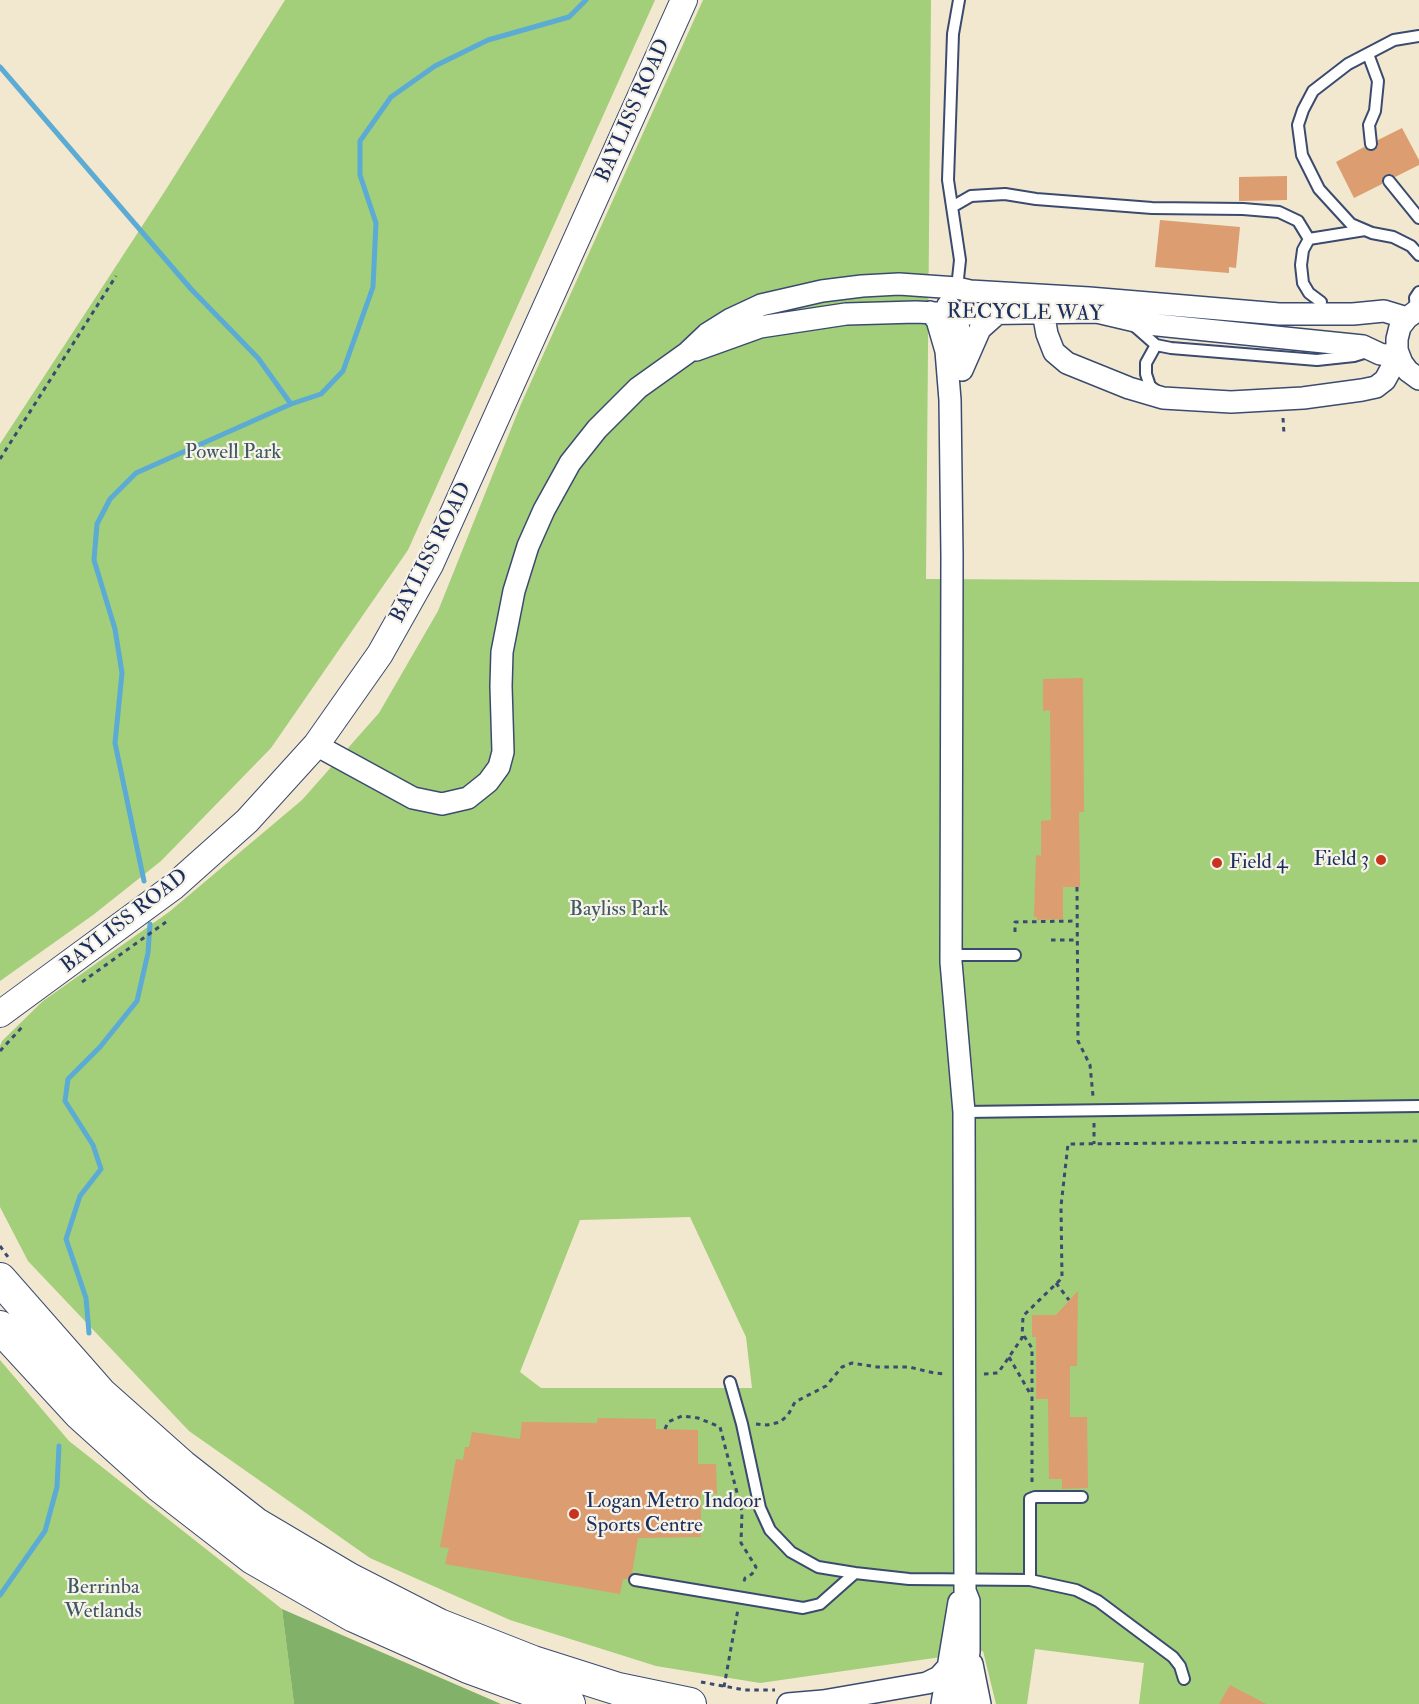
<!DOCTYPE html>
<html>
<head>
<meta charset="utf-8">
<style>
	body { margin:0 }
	canvas { display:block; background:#f2e7cf }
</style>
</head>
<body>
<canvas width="1419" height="1704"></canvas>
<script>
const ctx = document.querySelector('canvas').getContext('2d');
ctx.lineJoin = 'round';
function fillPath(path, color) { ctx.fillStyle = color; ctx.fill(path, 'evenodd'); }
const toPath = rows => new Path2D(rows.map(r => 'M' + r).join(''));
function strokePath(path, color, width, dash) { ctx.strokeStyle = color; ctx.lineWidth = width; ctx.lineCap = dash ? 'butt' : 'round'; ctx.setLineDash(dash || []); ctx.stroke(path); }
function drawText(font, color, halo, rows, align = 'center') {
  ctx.font = font + ' "IM FELL Double Pica",serif'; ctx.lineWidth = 4.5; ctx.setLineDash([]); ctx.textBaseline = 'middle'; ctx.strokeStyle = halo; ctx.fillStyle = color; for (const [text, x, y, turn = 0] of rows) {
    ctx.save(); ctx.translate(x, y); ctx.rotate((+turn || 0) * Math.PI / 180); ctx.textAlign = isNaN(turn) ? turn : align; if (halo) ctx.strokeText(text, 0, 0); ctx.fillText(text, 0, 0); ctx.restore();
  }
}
fillPath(toPath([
	[285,0,655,0,408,550,271,748,161,861,93,915,0,981,0,444,165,191],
	[703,0,931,0,926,579,1419,582,1419,1704,1139,1704,1144,1663,1035,1649,1027,1704,996,1704,983,1651,760,1683,656,1666,510,1620,370,1558,189,1431,28,1261,0,1207,0,1046,2,1041,43,1001,169,912,302,800,379,713,438,611,521,404],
	[690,1217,746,1337,752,1388,541,1388,520,1372,580,1220],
	[0,1360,69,1441,282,1609,294,1704,0,1704]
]), '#a3ce7a');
fillPath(toPath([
	[282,1609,501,1704,294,1704]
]), '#82b16a');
strokePath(toPath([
	[0,67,191,289,258,358,291,404],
	[144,881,115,743,122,673,115,629,94,560,97,524,110,499,136,473,291,404,321,394,343,371,373,287,376,223,360,175,360,141,391,97,435,66,488,40,569,17,586,0],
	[89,1333,86,1298,66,1239,80,1196,101,1169,93,1145,65,1101,68,1079,100,1047,137,1001,148,953,150,924],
	[0,1595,45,1531,57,1487,59,1446]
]), '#5babd5', 5);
fillPath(toPath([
	[1402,128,1419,160,1419,165,1395,177,1391,174,1385,175,1382,179,1382,184,1354,198,1336,162,1364,147,1369,151,1375,150,1378,146,1378,140],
	[1287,176,1287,200,1239,201,1239,177],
	[1160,220,1240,227,1236,268,1229,267,1229,273,1155,267],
	[1083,678,1084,812,1079,812,1080,887,1063,887,1063,919,1037,920,1037,917,1034,917,1036,855,1041,856,1041,821,1051,820,1050,710,1043,711,1043,679],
	[1078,1291,1077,1366,1070,1366,1070,1417,1087,1417,1088,1488,1062,1489,1062,1479,1049,1479,1048,1399,1036,1399,1036,1337,1032,1337,1032,1315,1056,1315],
	[598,1418,656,1419,656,1429,698,1430,698,1464,716,1464,717,1494,701,1492,701,1537,638,1538,632,1573,628,1579,623,1579,620,1594,445,1564,449,1548,440,1547,456,1459,463,1460,465,1447,469,1447,472,1432,520,1439,522,1422,597,1423],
	[1230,1685,1266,1704,1219,1704]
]), '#dc9d70');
const service = toPath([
	[1419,36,1394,40,1348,64,1313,91,1303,110,1298,125,1302,155,1319,189,1351,224,1372,233,1393,237,1411,246,1419,255],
	[1368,54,1378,81,1375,111,1369,125,1371,144],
	[1389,181,1419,218],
	[952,207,971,196,1005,194,1036,199,1152,208,1243,209,1279,212,1298,221,1309,239],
	[957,288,960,260,948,180,953,34,959,0],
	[1321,302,1309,293,1303,283,1301,265,1303,250,1309,239,1365,230],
	[1416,310,1415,298,1419,292],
	[1131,323,1156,345,1171,348,1317,360,1354,356,1367,352],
	[1156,345,1146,363,1146,374,1150,386,1159,393],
	[951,955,1015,955],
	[964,1112,1419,1106],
	[730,1382,742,1424,760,1508,770,1530,791,1552,818,1567,855,1573,909,1579,1030,1580,1076,1590,1098,1601,1173,1657,1180,1666,1184,1679],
	[635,1580,803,1608,820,1604,855,1573],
	[1030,1580,1030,1499,1035,1497,1082,1497]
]);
const minor = toPath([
	[948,305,956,314,958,320,959,334,956,370],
	[1419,309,1407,318,1400,327,1397,339,1397,350,1402,363,1408,371,1419,379],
	[930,312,937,320,946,351,950,400,952,556,951,962,964,1112,965,1591,969,1601,969,1652,960,1704],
	[1043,312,1047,334,1054,352,1067,363,1129,388,1163,398,1231,402,1303,398,1362,390,1376,387,1385,380,1391,369,1402,363],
	[696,350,760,327,846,314,916,312,956,314,1097,312,1148,324,1363,346,1380,354,1399,357],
	[962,370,980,329,998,313],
	[316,745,413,798,442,804,468,798,488,782,499,767,503,752,501,686,502,652,514,591,528,546,544,510,570,463,597,429,638,388,687,353,707,334,731,319,761,305,822,291,862,286,899,284,957,288,970,291,1089,298,1279,314,1353,314,1384,311,1407,318],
	[972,1664,980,1704],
	[788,1704,823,1701,927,1683,939,1677,948,1667],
	[942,1704,959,1602]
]);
const tertiary = toPath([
	[0,1014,173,887,247,821,316,745,380,654,430,565,684,0]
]);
const primary = toPath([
	[0,1279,101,1394,182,1466,256,1524,349,1579,439,1625,533,1662,618,1689,690,1704],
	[0,1327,79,1413,160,1486,253,1558,354,1616,468,1667,569,1704]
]);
strokePath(service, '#3b4b6f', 14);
strokePath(minor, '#3b4b6f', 24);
strokePath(tertiary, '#3b4b6f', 28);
strokePath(primary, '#3b4b6f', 34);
strokePath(toPath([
	[1283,418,1284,434],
	[0,459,116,276],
	[1077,887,1078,1041,1090,1065,1093,1096],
	[1015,932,1015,922,1077,921],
	[1051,940,1077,940],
	[82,982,166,922],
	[0,1051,24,1025],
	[1094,1123,1094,1144],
	[0,1246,8,1257],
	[1056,1283,1069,1300],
	[1024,1336,1032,1348,1032,1483],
	[1009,1357,1031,1395],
	[984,1374,998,1373,1022,1338,1023,1316,1062,1278,1061,1206,1068,1144,1419,1141],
	[756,1424,767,1425,780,1422,788,1415,795,1402,826,1386,842,1367,852,1363,877,1367,909,1367,934,1373,946,1374],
	[665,1429,668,1422,682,1416,698,1418,720,1427,742,1512,741,1543,756,1567,752,1574,745,1578,743,1585],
	[701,1682,745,1690,775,1690],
	[724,1687,738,1609]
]), '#3b4b6f', 3, [4.5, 4.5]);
strokePath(service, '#fff', 10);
strokePath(minor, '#fff', 21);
strokePath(tertiary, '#fff', 26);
strokePath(primary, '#fff', 32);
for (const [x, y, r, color] of [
	[1381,860,6,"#c8321e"],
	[1217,863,6,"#c8321e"],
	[574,1514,6,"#c8321e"]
]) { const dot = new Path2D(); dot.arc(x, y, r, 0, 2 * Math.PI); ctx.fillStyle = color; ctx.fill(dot); strokePath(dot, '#f7f3e8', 2); }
drawText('21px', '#1b2f5e', '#f7f3e8', [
	["BAYLISS ROAD",634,111,-66],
	["RECYCLE WAY",1025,314,1],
	["BAYLISS ROAD",432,553,-63],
	["BAYLISS ROAD",125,922,-38]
]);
drawText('21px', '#3d5765', '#f7f3e8', [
	["Powell Park",233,453],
	["Bayliss Park",619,910],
	["Berrinba",103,1588],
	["Wetlands",103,1612]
]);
drawText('21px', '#1b2f5e', '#f7f3e8', [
	["Field 3",1369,860,"right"],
	["Field 4",1229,863],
	["Logan Metro Indoor",586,1502],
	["Sports Centre",586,1526]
], 'left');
</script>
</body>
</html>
